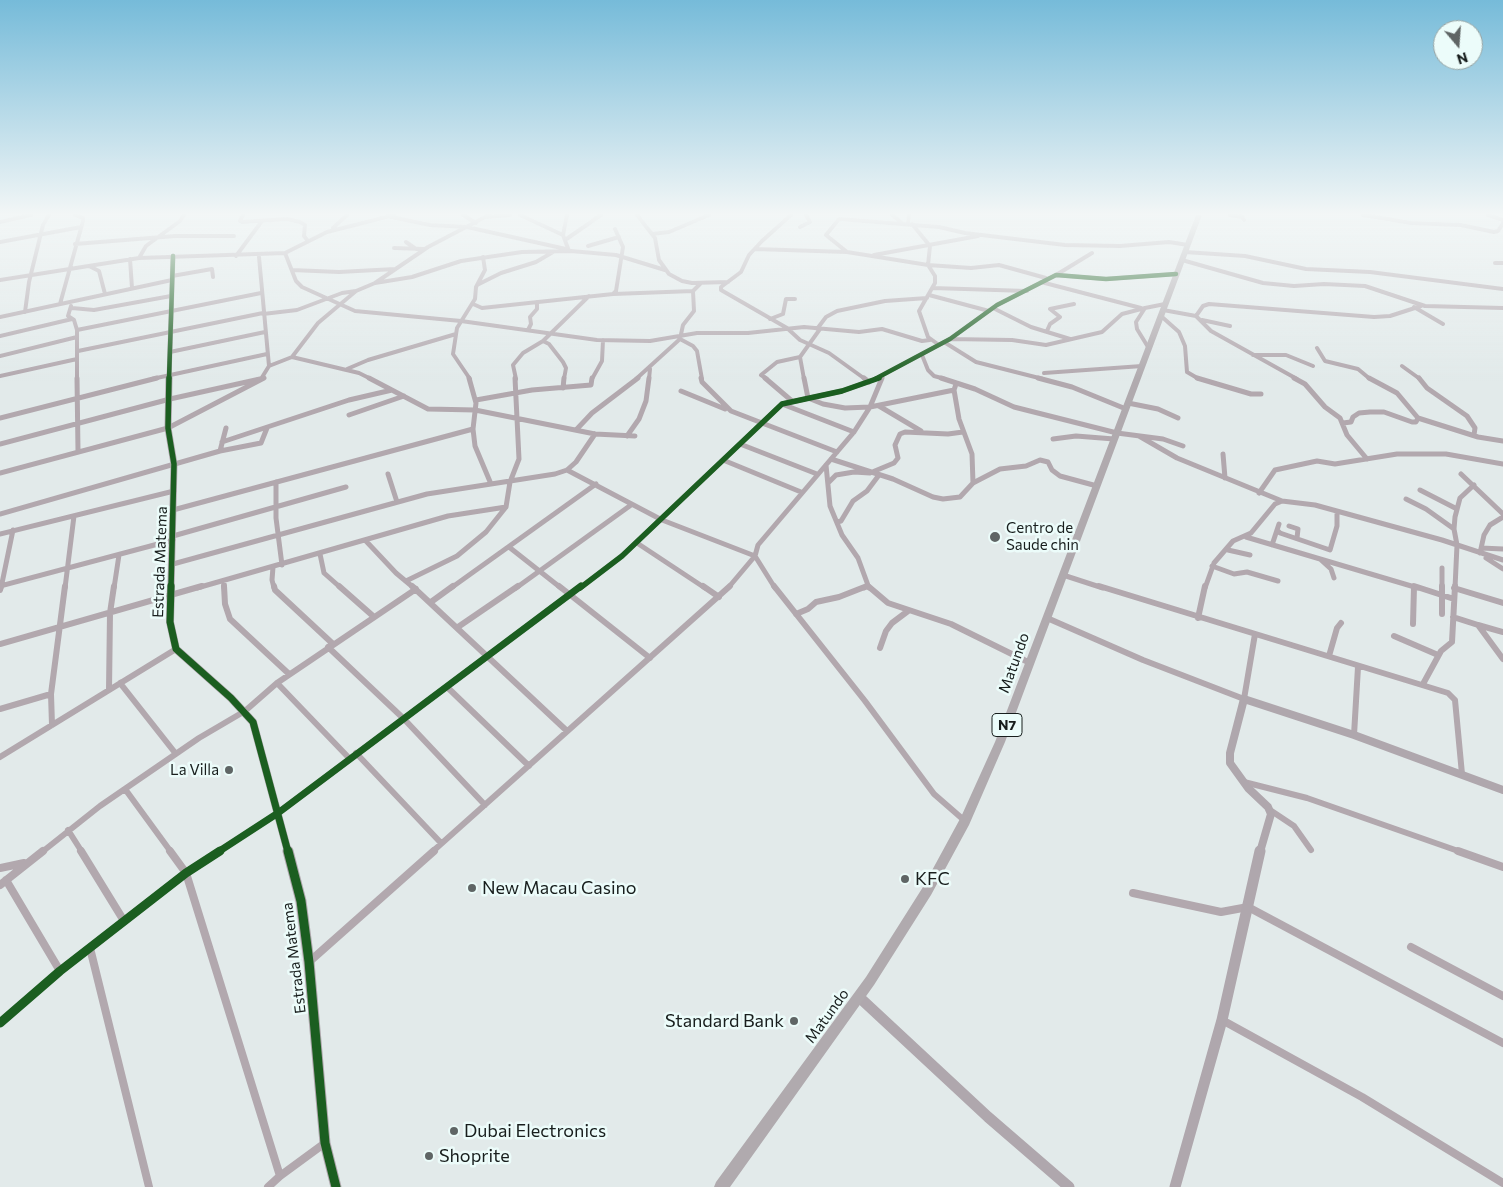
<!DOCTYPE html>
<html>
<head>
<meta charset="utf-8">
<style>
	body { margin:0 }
	#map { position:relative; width:1503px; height:1187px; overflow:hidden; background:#e2eaea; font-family:Commissioner,sans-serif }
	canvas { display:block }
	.north { position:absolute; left:1433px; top:20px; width:50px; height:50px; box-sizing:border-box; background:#ecfcfa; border:1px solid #97a3a2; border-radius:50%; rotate:162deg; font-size:14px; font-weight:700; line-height:20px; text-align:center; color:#181e1d }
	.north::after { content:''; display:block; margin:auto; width:18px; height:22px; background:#5f6565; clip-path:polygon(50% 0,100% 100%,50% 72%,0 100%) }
</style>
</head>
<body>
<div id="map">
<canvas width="1503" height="1187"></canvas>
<div class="north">N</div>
</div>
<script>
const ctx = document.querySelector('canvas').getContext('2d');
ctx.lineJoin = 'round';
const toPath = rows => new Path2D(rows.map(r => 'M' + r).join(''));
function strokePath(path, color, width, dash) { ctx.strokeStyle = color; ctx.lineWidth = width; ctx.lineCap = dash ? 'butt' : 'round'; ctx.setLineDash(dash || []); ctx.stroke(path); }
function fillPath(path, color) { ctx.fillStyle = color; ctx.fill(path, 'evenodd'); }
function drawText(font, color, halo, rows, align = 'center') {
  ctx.font = font + ' Commissioner,sans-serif'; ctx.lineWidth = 5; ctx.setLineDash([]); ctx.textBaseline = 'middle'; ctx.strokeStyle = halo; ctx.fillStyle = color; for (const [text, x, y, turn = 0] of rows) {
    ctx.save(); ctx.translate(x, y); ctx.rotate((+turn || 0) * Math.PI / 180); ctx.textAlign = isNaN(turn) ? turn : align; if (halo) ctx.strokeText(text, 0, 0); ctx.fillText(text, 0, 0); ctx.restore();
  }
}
strokePath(toPath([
	[243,215,240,221,242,222,287,219,300,222,305,225,304,236,308,241],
	[463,215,476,223],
	[520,215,563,235],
	[567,215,563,235,569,251],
	[637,215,655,238,659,260,669,274,682,281,692,283,728,282],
	[791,215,762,241,749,255,741,272,721,287,721,290,787,328,800,340,829,353,865,379],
	[892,215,902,223],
	[1230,215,1242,217,1244,220],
	[1363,215,1411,223,1461,225,1494,232,1498,231,1503,223],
	[1488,215,1503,220],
	[391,217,430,225,467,227,566,249],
	[485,217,510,215],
	[0,222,31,215],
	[908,224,909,215],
	[912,224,930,246,928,265,935,276,935,283,919,311,928,337,939,345],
	[800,227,810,222,806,215],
	[333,228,347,215],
	[652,234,669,232,709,215],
	[565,240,601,215],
	[0,242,81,227],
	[406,242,416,249],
	[75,244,175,236,234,236],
	[588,246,619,237],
	[394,248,424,249],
	[755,249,847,252,928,265,971,268,999,265,1046,278],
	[847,252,826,235,839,219,939,227,965,233,1065,245,1120,246,1169,242,1188,245],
	[1185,252,1245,256,1306,269,1370,272,1503,289],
	[285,253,296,281,302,287,355,311,461,321,597,340,650,341,697,333,748,333,804,327,859,332,882,329,922,341,930,340],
	[874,255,978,236],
	[236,256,262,221],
	[259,257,269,366,261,379],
	[139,258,146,246,180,221,184,215],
	[130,259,132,288],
	[1182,260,1263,283,1294,286,1324,284,1365,286,1425,306,1503,308],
	[1495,263,1503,263],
	[89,266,99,271,105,294],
	[292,270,339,272,395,269],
	[1056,275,1092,253],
	[172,276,212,269,213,277],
	[0,280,139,258,285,253,327,232,394,215],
	[1041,282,1141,308],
	[375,283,412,277,461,261,522,252,571,251,616,255,665,270],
	[477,285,501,273,536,262,553,252],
	[933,288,1027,291],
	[613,294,616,291,623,247,615,229],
	[929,295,989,311],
	[60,304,83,221,83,218,75,215],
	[473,304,482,308,613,294,693,291],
	[71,306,68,316,74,320,77,330],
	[1414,307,1443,324],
	[72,308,94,310,171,296],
	[993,308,1031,327,1070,339],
	[1163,310,1196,316,1211,331,1297,379],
	[25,312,29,282,43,225,49,215],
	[263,314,297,310,342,293,356,291],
	[1161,316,1179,332,1185,346,1187,372,1199,379],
	[1196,316,1203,306,1209,304,1374,317,1390,316,1421,306],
	[0,317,172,280],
	[770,319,783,314,786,299,795,299],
	[1202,320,1230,326],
	[817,329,826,317,837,311,885,301,927,298],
	[528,330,531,324,530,317,537,309,537,302],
	[1047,331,1050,324,1060,317,1050,309,1074,304],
	[0,336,72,319],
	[680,339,693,346,697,351,702,379],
	[950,339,1012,340,1046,345,1102,332,1122,314,1145,308],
	[543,341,549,344,563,362,566,368,564,379],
	[944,342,976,362,1043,379],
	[1148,347,1137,329,1136,322,1145,308,1165,304],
	[1317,348,1325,361,1358,369,1370,379],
	[78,351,263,313],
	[170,352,265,332],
	[922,355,928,370,934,376,945,379],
	[1253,355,1286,355,1313,366],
	[0,356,77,337],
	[292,357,318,323,356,291,375,283,428,247,489,215],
	[269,366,292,357,359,373,371,379],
	[1402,366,1420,379],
	[347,369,368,360,456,334],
	[1044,373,1142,366],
	[0,376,77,359],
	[77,379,77,330,261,293],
	[152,379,267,354],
	[258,379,260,379],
	[470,379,453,354,457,328,475,299,476,287,485,270,483,257],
	[516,379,513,365,523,353,543,341,589,296],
	[592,379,602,361,603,340],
	[636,379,680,339,683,325,694,311,693,291,701,283],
	[649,379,650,369],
	[767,379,761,375,777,362,800,357],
	[804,379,800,357,820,329],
	[875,379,950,339,997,305,1056,275,1106,279,1176,274],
	[881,379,882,377]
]), '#b2a8ae', 4);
strokePath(toPath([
	[77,378,78,451],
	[369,378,428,409,475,410,595,434,635,436],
	[469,378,476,403,473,429,475,446,491,484],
	[701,378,702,382,731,411,837,452],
	[765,378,792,401],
	[804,378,808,398,823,404,845,408,870,407,954,390],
	[864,378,869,382],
	[941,378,975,389,1014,407,1117,433,1163,439,1183,446],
	[1038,378,1072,387,1126,409],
	[1197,378,1251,394,1261,394],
	[1294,378,1305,384,1325,407,1340,418,1347,435,1367,459],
	[1369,378,1397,393,1418,418,1478,437,1503,441],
	[1419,378,1427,388,1467,416,1475,428,1474,435],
	[563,388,564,378],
	[681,391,725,409],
	[476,400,532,390,591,385,592,378],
	[1128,403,1158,409,1178,418],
	[782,404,854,432],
	[879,406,921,431],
	[349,415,404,396],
	[0,418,157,378],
	[1343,423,1351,422,1353,417,1359,413,1370,412,1384,412,1412,422,1416,422,1418,418],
	[576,430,592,413,638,378],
	[627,436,639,419,646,401,649,378],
	[1139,436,1177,458,1282,501],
	[1053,439,1076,436,1114,439],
	[222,442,349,400,392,390],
	[0,444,170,399,260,379],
	[740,444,817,474],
	[220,451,226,428],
	[1223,454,1225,478],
	[831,459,893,479,933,497,943,499,960,497,973,483,972,454,959,419,954,390,956,384],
	[723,460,801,492],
	[826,465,830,506,842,535,858,558,869,588],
	[567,470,662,520,755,556,775,588],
	[0,473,168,428,264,378],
	[388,474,397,502],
	[1461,474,1503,514],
	[276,482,276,518,282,565],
	[829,482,836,475,854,472,870,473,894,463,898,458,895,445,900,434,905,432,948,434,963,432],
	[973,483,1000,469,1026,466,1040,460,1048,462,1052,470,1060,476,1097,486],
	[1420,490,1457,509],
	[1259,493,1275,470,1317,461,1335,464,1397,454,1446,454,1503,464],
	[1406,499,1426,509,1454,529],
	[173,510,473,429],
	[0,514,220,451,261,443,267,428],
	[837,522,841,521,853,501,867,491,879,475],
	[1279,524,1277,530,1280,533,1330,550,1337,526,1337,511],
	[1289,526,1298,529,1297,538],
	[0,534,174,491],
	[173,536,346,487],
	[1246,537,1418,588],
	[365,540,396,573,414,588],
	[637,543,705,588],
	[1272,545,1277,530],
	[509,547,561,588],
	[1481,548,1503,549],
	[1228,550,1250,555],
	[1480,553,1484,535,1490,525,1503,517],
	[320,554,324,573,341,588],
	[1486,558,1503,569],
	[1320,559,1331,569,1334,578],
	[173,564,427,494,555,474,567,470,576,462,595,434],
	[1212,566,1234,574,1247,572,1278,581],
	[273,567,272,580,274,588],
	[1442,568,1442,588],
	[1063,575,1103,588],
	[224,581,224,588],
	[406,581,457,556,486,532,506,507,510,482,519,459,515,378],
	[0,586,173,540],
	[1,588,13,530],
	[65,588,74,516],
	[114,588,119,555],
	[197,588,448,516,506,507],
	[451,588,596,484],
	[516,588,631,505],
	[580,588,622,556,782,404,842,391,879,378],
	[728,588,755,556,758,545,854,432,870,407,882,378],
	[864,588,868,586],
	[1205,588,1214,563,1233,541,1251,533,1275,504,1282,501,1315,505,1442,540,1503,560],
	[1455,588,1457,545,1454,529,1455,517,1460,498,1474,485]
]), '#b2a8ae', 5);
strokePath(toPath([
	[224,586,225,604,230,619,289,674],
	[274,586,275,590,333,644],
	[339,586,373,616],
	[412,586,567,731],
	[559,586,650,658],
	[703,586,719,597],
	[774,586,865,701,934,794,965,821],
	[868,586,888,603,951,624,1030,663],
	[1099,586,1448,693,1455,700,1462,774],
	[1414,586,1454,599],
	[1442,586,1442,614],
	[1454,588,1503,603],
	[0,590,1,586],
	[431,602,453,586],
	[796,614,808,609,816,602,839,597,867,586],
	[1453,617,1478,625],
	[1047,618,1143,660,1244,699,1255,634],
	[1198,618,1205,586],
	[1413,624,1414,587],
	[458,627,518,586],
	[1503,632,1478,625,1503,659],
	[1394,636,1438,655],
	[0,644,202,586],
	[328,647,404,719,485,805],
	[880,648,886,631,892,623,908,611],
	[1329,656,1337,628,1341,623],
	[120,683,176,754],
	[277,683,349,758],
	[1423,684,1441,651,1452,642,1455,586],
	[447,687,529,766],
	[109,690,110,613,114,586],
	[0,709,51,694],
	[52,725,51,694,65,586],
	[1354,735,1358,667],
	[356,753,441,843],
	[0,757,176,649],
	[1244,782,1307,798,1461,852],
	[125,789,171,852],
	[1270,810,1294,826,1311,850],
	[68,830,82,852],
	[42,852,100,806,199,738,245,711,277,683,416,589],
	[218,852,278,813,581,586],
	[432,852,730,586]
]), '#b2a8ae', 6);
strokePath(toPath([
	[81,851,124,921],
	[170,851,186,873,280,1176,325,1143],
	[1458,851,1503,867],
	[0,868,24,863],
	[6,880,60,971],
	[0,885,43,851],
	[1133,893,1221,912,1248,907,1503,1043],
	[1411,947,1503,996],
	[90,948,149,1187],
	[309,962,434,851],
	[1222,1020,1362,1097,1503,1183],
	[0,1023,60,971,186,873,220,851],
	[268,1187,280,1176]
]), '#b2a8ae', 8);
strokePath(toPath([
	[169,379,173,256]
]), '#afa7ad', 5);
strokePath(toPath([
	[169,378,168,428,174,464,171,588]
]), '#afa7ad', 7);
strokePath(toPath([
	[171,586,170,622,176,649,231,698,253,722,288,852],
	[1260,852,1271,814,1268,807,1248,788,1230,763,1230,753,1244,699,1354,735,1503,790]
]), '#afa7ad', 8);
strokePath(toPath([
	[288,851,301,901,309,962,325,1143,336,1187],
	[859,997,988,1117,1069,1187],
	[1175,1187,1222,1020,1260,851]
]), '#afa7ad', 11);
fillPath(toPath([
	[1196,215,1202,215,1005,742,969,825,931,895,874,985,730,1187,714,1187,716,1182,866,977,923,887,961,817,995,742,1196,215]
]), '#b0aaae');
strokePath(toPath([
	[169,379,173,256],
	[875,379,950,339,997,305,1056,275,1106,279,1176,274]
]), '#1b5e20', 4.5);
strokePath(toPath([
	[169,378,168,428,174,464,171,588],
	[580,588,622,556,782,404,842,391,879,378]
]), '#1b5e20', 5.5);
strokePath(toPath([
	[171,586,170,622,176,649,231,698,253,722,288,852],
	[218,852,278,813,581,586]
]), '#1b5e20', 7);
strokePath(toPath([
	[288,851,301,901,309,962,325,1143,336,1187],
	[0,1023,60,971,186,873,220,851]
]), '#1b5e20', 9);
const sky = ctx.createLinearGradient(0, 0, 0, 381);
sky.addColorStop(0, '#76bbd9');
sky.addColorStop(0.56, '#f2f6f6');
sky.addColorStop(1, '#f2f6f600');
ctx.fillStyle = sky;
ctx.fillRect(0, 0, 1503, 381);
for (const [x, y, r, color] of [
	[995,537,6,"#5f6565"],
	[229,770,5,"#5f6565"],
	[905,879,5,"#5f6565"],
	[472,888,5,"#5f6565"],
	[794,1021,5,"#5f6565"],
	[454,1131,5,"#5f6565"],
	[429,1156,5,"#5f6565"]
]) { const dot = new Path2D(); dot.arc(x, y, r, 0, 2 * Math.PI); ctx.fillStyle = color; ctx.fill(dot); strokePath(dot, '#ecfcfa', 2); }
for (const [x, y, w] of [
	[1007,725,30]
]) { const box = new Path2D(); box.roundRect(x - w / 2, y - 11.5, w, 23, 4); ctx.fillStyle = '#ecfcfa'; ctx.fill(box); strokePath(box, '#181e1d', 1); }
drawText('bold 14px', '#181e1d', null, [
	["N7",1007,725]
]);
drawText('15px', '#181e1d', '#ecfcfa', [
	["Centro de",1006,528],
	["Saude chin",1006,545],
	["La Villa",219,770,"right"]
], 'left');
drawText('15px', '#181e1d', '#ecfcfa', [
	["Estrada Matema",160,562,-88],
	["Matundo",1014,663,-70],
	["Estrada Matema",294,958,-97],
	["Matundo",827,1016,-54]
]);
drawText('18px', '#181e1d', '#ecfcfa', [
	["KFC",915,879],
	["New Macau Casino",482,888],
	["Standard Bank",784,1021,"right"],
	["Dubai Electronics",464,1131],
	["Shoprite",439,1156]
], 'left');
</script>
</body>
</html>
